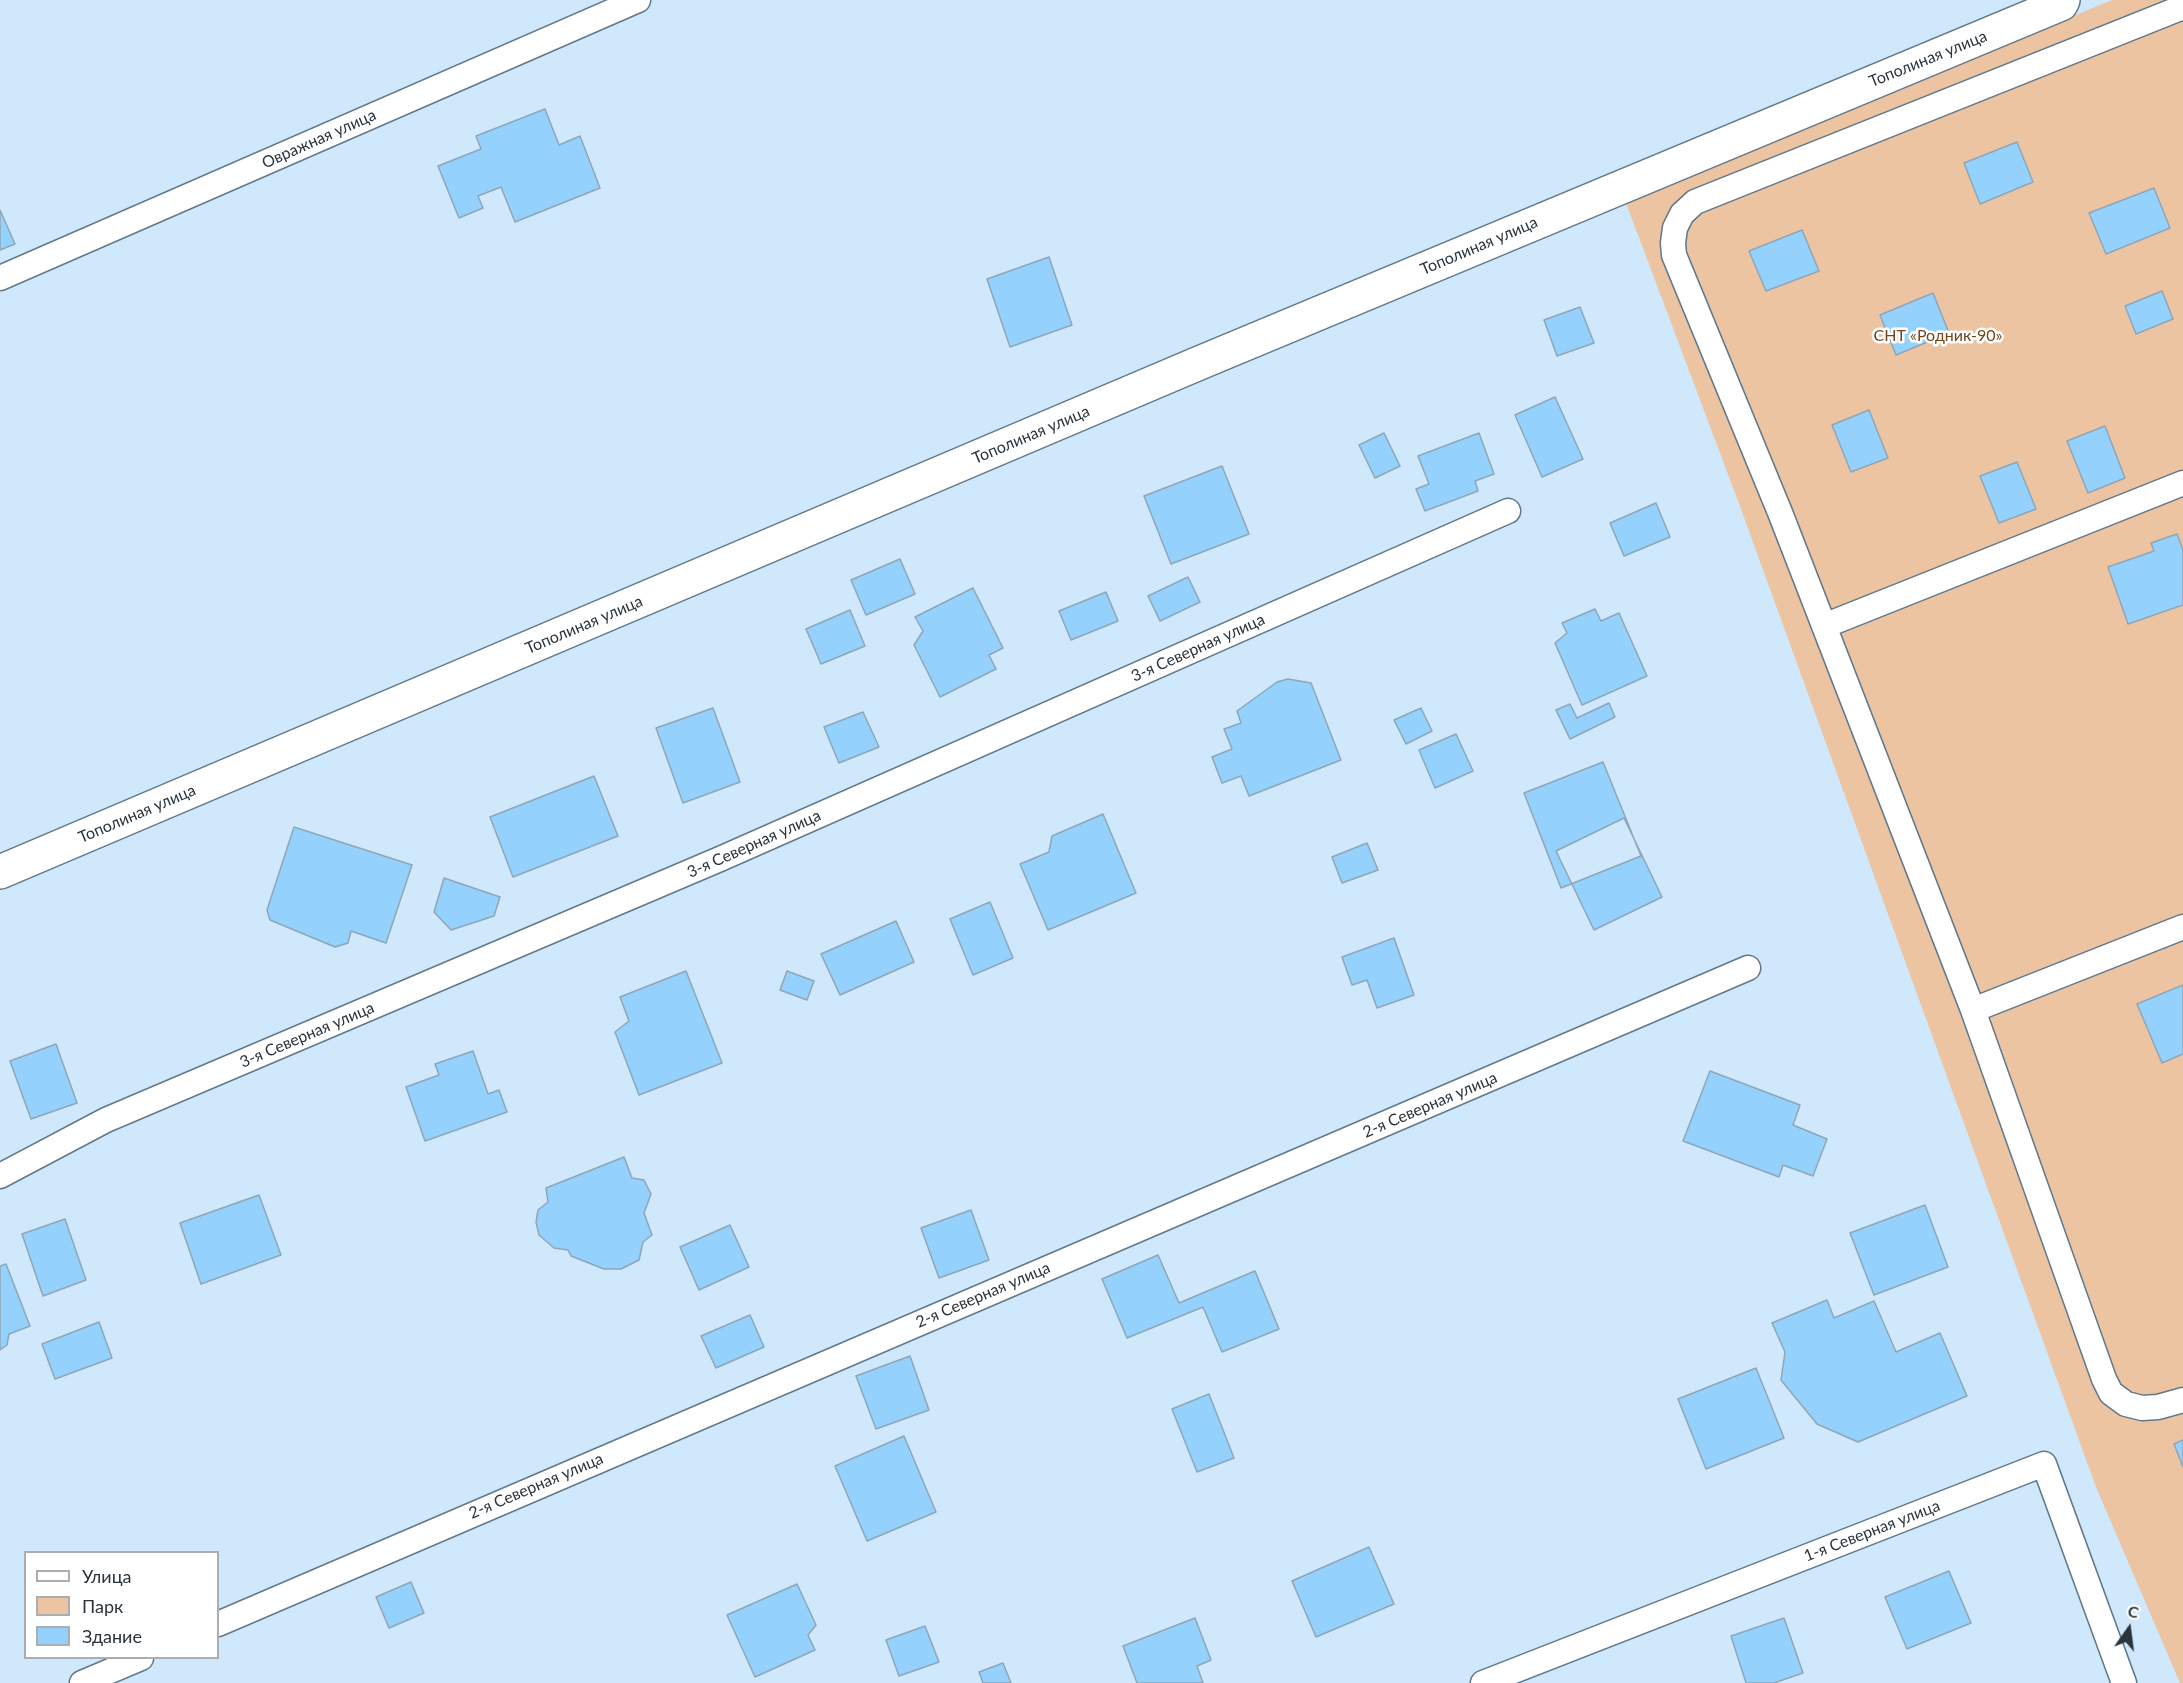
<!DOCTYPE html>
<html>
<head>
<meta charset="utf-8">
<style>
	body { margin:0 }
	#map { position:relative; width:2183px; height:1683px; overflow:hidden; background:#cfe8fb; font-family:Lato,sans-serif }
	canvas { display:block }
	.legend { position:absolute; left:24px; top:1551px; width:195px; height:108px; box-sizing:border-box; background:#fff; border:2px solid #aaaeb1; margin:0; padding:8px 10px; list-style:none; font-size:18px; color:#2a343c }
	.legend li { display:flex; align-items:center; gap:12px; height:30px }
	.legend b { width:30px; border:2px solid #aaaeb1 }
	.north { position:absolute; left:2099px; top:1599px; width:60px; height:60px; -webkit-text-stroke:4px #fff; paint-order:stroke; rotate:14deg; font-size:16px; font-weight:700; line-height:24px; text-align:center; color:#2a343c }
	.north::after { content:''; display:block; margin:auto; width:21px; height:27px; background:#2a343c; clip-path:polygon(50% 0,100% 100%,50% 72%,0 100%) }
</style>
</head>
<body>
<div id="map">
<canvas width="2183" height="1683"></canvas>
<ul class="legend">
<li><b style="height:8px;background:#fff"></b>Улица</li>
<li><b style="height:16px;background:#edc4a2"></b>Парк</li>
<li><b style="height:16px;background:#94d1fc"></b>Здание</li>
</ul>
<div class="north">С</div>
</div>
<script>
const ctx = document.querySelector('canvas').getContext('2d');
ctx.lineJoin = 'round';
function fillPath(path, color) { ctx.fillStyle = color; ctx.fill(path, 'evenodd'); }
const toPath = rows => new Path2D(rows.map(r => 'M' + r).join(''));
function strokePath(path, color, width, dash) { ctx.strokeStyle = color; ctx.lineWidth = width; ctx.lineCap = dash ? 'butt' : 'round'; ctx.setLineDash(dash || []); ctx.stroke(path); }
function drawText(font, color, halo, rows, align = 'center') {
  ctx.font = font + ' Lato,sans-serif'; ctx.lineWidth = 5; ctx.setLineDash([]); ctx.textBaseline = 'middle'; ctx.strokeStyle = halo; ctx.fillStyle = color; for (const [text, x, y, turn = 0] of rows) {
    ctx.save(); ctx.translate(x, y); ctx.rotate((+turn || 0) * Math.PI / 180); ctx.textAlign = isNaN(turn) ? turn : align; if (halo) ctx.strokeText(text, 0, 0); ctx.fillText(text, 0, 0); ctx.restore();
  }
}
fillPath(toPath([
	[2112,0,2183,0,2183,1683,2180,1683,2096,1487,1738,501,1626,203,1828,116]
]), '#edc4a2');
const building = toPath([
	[545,109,559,145,580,136,600,188,515,222,501,187,478,196,483,208,459,218,438,166,481,149,476,136,545,109],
	[2017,142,2033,182,1980,204,1964,163,2017,142],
	[2154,188,2170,228,2106,254,2089,213,2154,188],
	[0,210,15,244,0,250,0,210],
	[1802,230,1819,271,1766,291,1749,251,1802,230],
	[1049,257,1072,325,1010,347,987,279,1049,257],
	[2162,291,2173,319,2136,334,2125,306,2162,291],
	[1933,293,1949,333,1896,355,1880,315,1933,293],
	[1580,307,1594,343,1557,356,1544,320,1580,307],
	[1555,397,1583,459,1542,477,1515,415,1555,397],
	[1869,410,1888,458,1851,472,1832,425,1869,410],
	[2105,426,2125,478,2088,493,2067,441,2105,426],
	[1384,433,1400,466,1375,478,1359,445,1384,433],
	[1479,433,1494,474,1475,481,1478,491,1425,511,1416,489,1429,484,1418,456,1479,433],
	[2017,462,2036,509,1999,523,1980,476,2017,462],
	[1222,466,1249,534,1171,564,1144,496,1222,466],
	[1656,503,1670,537,1624,556,1610,523,1656,503],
	[2177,534,2183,550,2183,605,2128,624,2108,567,2154,551,2151,543,2177,534],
	[900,559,915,594,866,615,851,580,900,559],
	[1188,577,1200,602,1160,621,1148,596,1188,577],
	[973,588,1003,648,989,655,996,669,940,697,914,645,923,631,915,617,973,588],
	[1106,592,1118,621,1071,640,1059,611,1106,592],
	[1595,609,1601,621,1619,613,1647,676,1582,705,1555,643,1567,633,1562,623,1595,609],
	[850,610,865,646,821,664,806,629,850,610],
	[1288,679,1311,683,1341,760,1249,796,1241,776,1222,783,1212,757,1232,749,1224,729,1241,723,1237,711,1277,682,1288,679],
	[1609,703,1615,717,1570,739,1556,710,1570,704,1577,718,1609,703],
	[713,708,740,782,683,803,656,728,713,708],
	[1421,708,1432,731,1406,744,1394,720,1421,708],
	[863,712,879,747,839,763,824,727,863,712],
	[1456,734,1473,771,1435,788,1419,750,1456,734],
	[1603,762,1641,856,1561,888,1524,793,1603,762],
	[594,776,618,836,513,877,490,817,594,776],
	[1103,814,1136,893,1048,930,1020,864,1049,852,1052,836,1103,814],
	[1624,818,1662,897,1594,930,1556,851,1624,818],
	[294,827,412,865,386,943,351,931,348,943,335,947,270,920,267,910,294,827],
	[1367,843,1378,870,1342,883,1332,857,1367,843],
	[444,878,500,897,494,916,451,930,434,912,444,878],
	[990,902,1013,958,973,975,950,919,990,902],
	[896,921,914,962,840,995,821,954,896,921],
	[1394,938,1414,995,1377,1008,1367,980,1352,985,1342,957,1394,938],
	[686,971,722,1063,639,1095,615,1032,629,1021,620,997,686,971],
	[787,971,814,981,807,1000,780,990,787,971],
	[2183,985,2183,1054,2162,1063,2137,1004,2183,985],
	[56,1044,77,1103,31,1119,10,1061,56,1044],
	[473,1051,488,1094,499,1090,507,1112,425,1141,406,1087,439,1075,435,1064,473,1051],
	[1710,1071,1800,1105,1793,1125,1827,1139,1813,1176,1783,1165,1779,1177,1683,1141,1710,1071],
	[624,1157,632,1178,644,1180,651,1194,644,1213,652,1235,643,1242,639,1260,621,1269,604,1269,571,1256,568,1250,554,1248,539,1235,536,1222,538,1210,548,1202,546,1188,624,1157],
	[259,1195,281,1255,201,1284,180,1223,259,1195],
	[1925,1205,1948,1267,1874,1295,1850,1233,1925,1205],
	[971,1210,989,1260,939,1278,921,1228,971,1210],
	[65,1219,86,1280,43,1296,22,1234,65,1219],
	[730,1225,749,1267,699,1290,680,1247,730,1225],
	[1158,1255,1179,1303,1255,1271,1279,1329,1222,1352,1203,1307,1127,1338,1102,1279,1158,1255],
	[6,1264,30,1326,9,1334,7,1345,0,1350,0,1266,6,1264],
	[1827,1300,1834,1318,1874,1301,1896,1352,1940,1333,1967,1396,1858,1442,1817,1424,1781,1380,1785,1352,1772,1323,1827,1300],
	[750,1315,764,1347,716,1368,701,1336,750,1315],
	[99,1322,112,1358,55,1379,42,1344,99,1322],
	[910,1356,929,1410,876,1429,856,1376,910,1356],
	[1756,1368,1784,1438,1706,1469,1678,1399,1756,1368],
	[1209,1394,1234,1458,1197,1472,1172,1409,1209,1394],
	[904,1436,936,1512,867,1541,835,1466,904,1436],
	[2183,1440,2183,1467,2174,1444,2183,1440],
	[1369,1547,1394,1604,1316,1637,1292,1581,1369,1547],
	[1949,1571,1971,1623,1907,1649,1885,1597,1949,1571],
	[411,1582,424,1613,389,1628,376,1597,411,1582],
	[797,1584,816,1625,808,1635,815,1650,755,1677,727,1615,797,1584],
	[1195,1618,1211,1660,1197,1666,1203,1683,1137,1683,1123,1646,1195,1618],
	[1784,1618,1803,1673,1774,1683,1746,1683,1731,1636,1784,1618],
	[925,1626,939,1662,899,1676,886,1640,925,1626],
	[1003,1663,1011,1683,983,1683,979,1672,1003,1663]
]);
fillPath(building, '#94d1fc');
strokePath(building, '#8ea6b8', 1.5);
const lane = toPath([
	[2183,7,1695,202,1682,214,1675,228,1673,243,1674,255,1781,515,1973,1010,2104,1379,2111,1393,2126,1404,2142,1408,2158,1407,2183,1400],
	[0,278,638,0],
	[1824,626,2183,483],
	[1973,1010,2183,927],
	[0,1176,106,1120,720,859,1508,511],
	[218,1624,1748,968],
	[82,1683,141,1658],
	[1483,1683,2044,1464,2124,1683]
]);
const street = toPath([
	[0,872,1197,364,2061,4,2063,0]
]);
strokePath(lane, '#617889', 27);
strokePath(street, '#617889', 36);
strokePath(lane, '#fff', 24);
strokePath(street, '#fff', 33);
drawText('16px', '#2a343c', '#fff', [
	["Тополиная улица",1928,59,-22],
	["Овражная улица",319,139,-24],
	["Тополиная улица",1479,246,-23],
	["Тополиная улица",1031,435,-23],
	["Тополиная улица",584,625,-23],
	["3-я Северная улица",1198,648,-24],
	["Тополиная улица",137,814,-23],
	["3-я Северная улица",754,844,-24],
	["3-я Северная улица",307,1035,-23],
	["2-я Северная улица",1430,1105,-23],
	["2-я Северная улица",983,1295,-23],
	["2-я Северная улица",536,1486,-23],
	["1-я Северная улица",1872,1531,-21]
]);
drawText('16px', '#73461c', '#fff', [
	["СНТ «Родник-90»",1938,336]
]);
</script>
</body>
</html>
